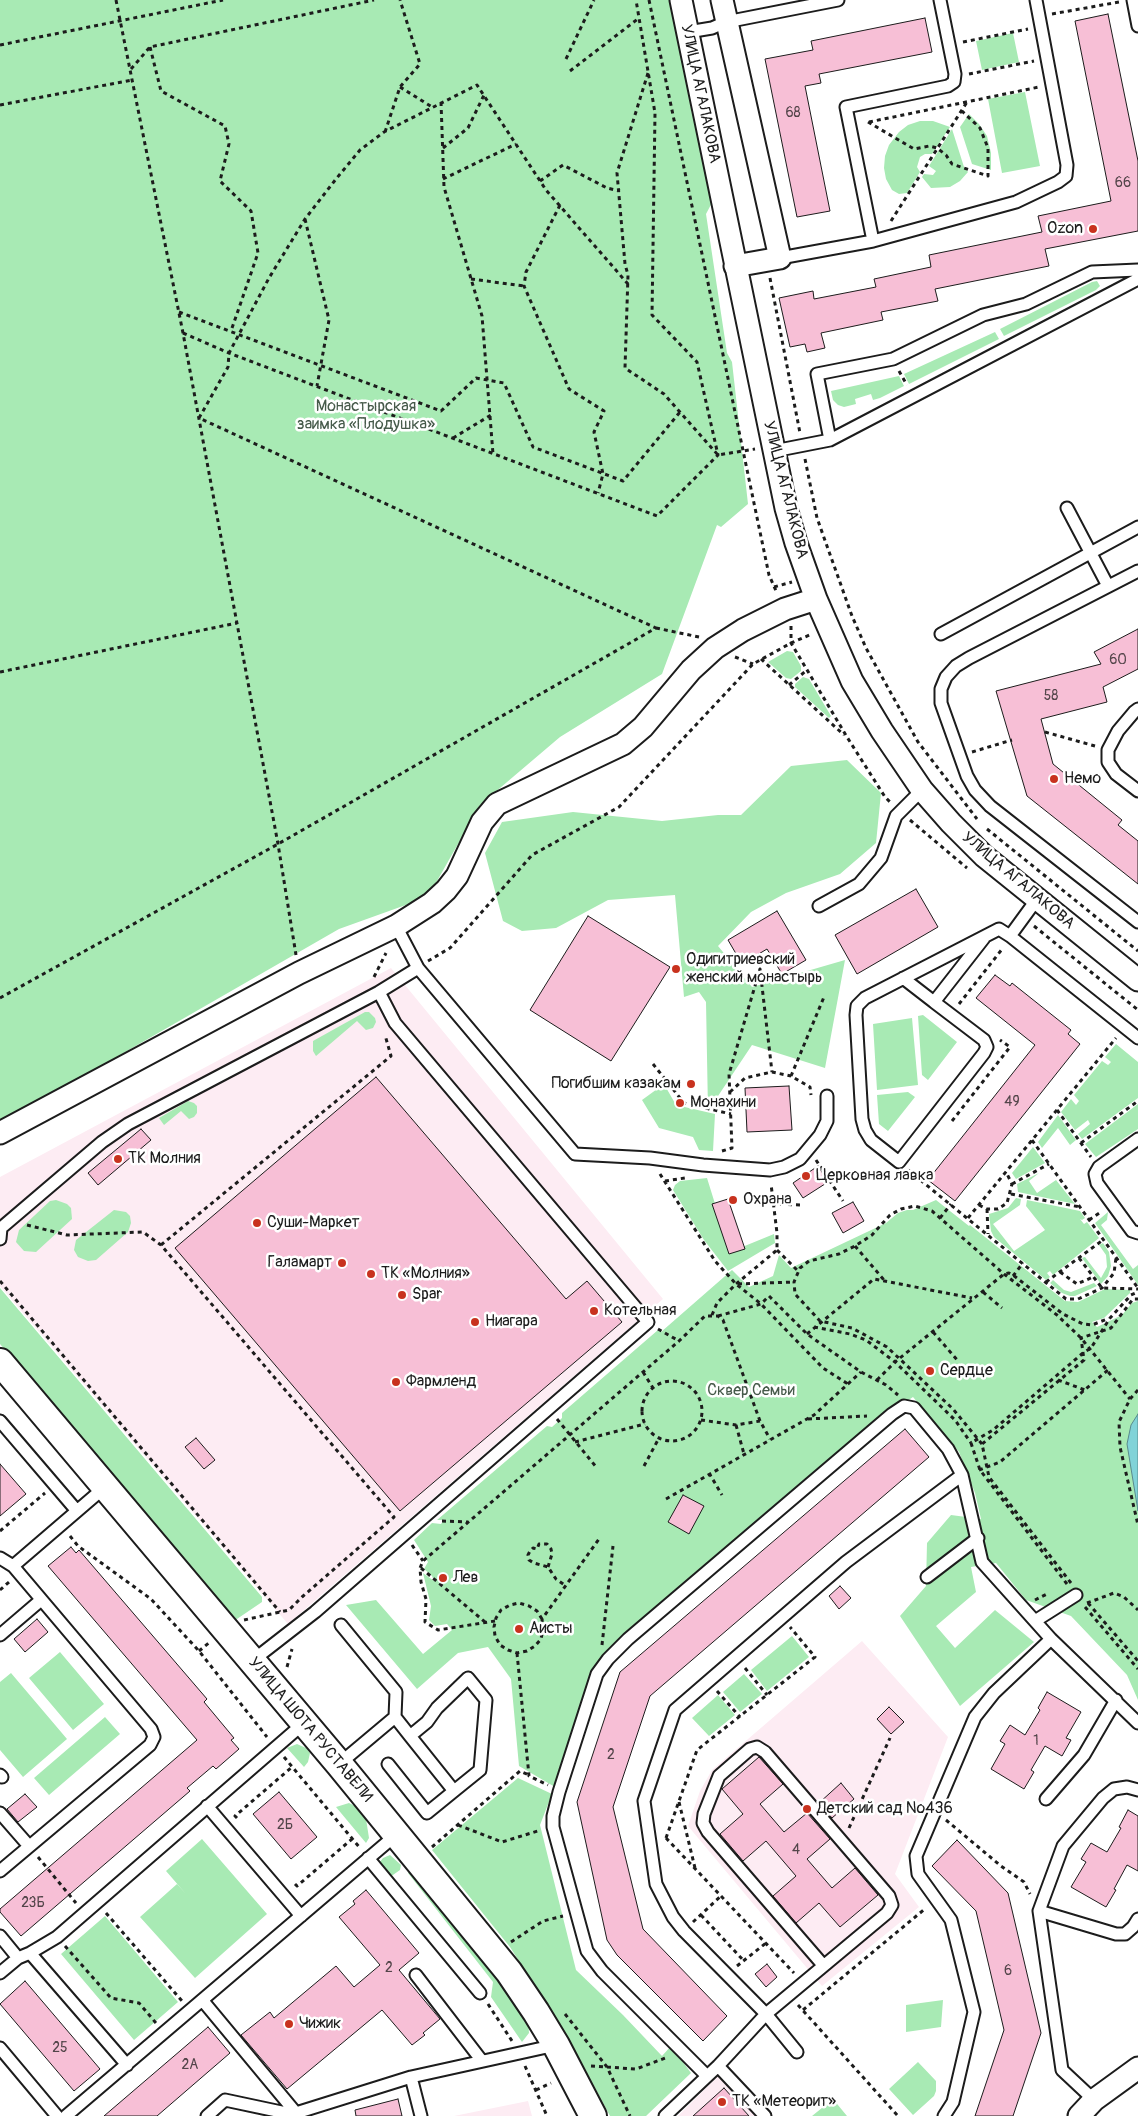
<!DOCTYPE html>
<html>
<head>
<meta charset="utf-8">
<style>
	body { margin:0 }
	canvas { display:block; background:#fff }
</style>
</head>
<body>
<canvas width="1138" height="2116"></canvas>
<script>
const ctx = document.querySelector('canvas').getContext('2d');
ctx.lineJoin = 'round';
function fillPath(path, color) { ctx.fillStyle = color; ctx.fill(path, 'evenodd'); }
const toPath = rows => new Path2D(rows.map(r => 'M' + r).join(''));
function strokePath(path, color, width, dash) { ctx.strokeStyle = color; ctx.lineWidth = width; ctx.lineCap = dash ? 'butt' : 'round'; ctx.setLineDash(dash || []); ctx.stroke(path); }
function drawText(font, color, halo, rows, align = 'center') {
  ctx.font = font + ' Pangolin,sans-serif'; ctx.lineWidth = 5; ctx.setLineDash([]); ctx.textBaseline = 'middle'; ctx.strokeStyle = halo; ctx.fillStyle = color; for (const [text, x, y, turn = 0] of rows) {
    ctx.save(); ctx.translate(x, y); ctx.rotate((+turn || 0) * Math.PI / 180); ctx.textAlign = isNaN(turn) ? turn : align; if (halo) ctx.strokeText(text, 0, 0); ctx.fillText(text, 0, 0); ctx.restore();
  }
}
fillPath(toPath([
	[391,968,663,1299,288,1624,0,1286,0,1177],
	[862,1641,948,1737,895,1874,919,1907,822,1986,688,1826,700,1791,712,1770],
	[726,2068,772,2116,678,2116],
	[528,2101,532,2116,454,2116]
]), '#fdecf3');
fillPath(toPath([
	[0,0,674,0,692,114,694,118,715,197,706,214,727,353,732,362,748,504,721,527,717,525,662,674,560,737,480,805,428,897,339,929,0,1124],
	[1013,33,1019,62,982,70,976,41],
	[1025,92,1040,166,1002,173,988,99],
	[969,114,979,124,987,136,991,153,991,170,972,164,960,127],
	[920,121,933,121,950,127,932,154,925,154,920,157,917,167,920,172,907,193,899,194,892,190,886,179,884,168,885,156,889,145,899,132,908,125],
	[952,129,964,167,968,172,960,181,950,187,931,188,922,177,924,174,933,175,936,171,929,166],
	[1097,281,1100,286,1096,290,1004,336,1000,329,1092,282],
	[995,332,999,339,909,384,904,374],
	[899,376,904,386,880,398,873,400,871,394,855,399,856,404,844,407,838,405,833,400,831,391],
	[787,651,793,652,801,666,801,671,791,679,786,678,768,662],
	[803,677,809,679,831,716,829,718,795,687,795,684],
	[847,760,881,793,876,843,840,874,786,893,751,912,718,946,752,987,845,960,825,1068,752,1045,708,1111,706,1002,699,992,684,997,675,895,608,900,556,928,522,931,503,921,485,853,502,822,573,812,662,821,718,815,741,815,791,766],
	[365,1012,369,1012,375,1018,376,1022,373,1028,366,1030,357,1021,316,1056,313,1051,313,1041],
	[923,1015,957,1042,928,1080,922,1075,918,1016],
	[912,1018,918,1085,877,1090,873,1024],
	[1116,1044,1138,1062,1138,1098,1082,1139,1078,1134,1090,1124,1088,1120,1075,1130,1061,1112,1071,1099,1076,1105,1079,1101,1074,1095,1102,1061,1108,1065,1111,1062,1105,1057],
	[664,1084,676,1105,715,1114,713,1151,699,1150,693,1137,659,1128,642,1100],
	[908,1092,915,1097,888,1131,879,1124,877,1095],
	[188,1101,194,1103,197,1106,197,1113,194,1117,189,1119,181,1111,164,1125,159,1118],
	[1138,1104,1138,1129,1096,1157,1085,1144],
	[1058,1115,1076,1140,1070,1145,1058,1128,1042,1148,1038,1142],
	[1033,1147,1045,1163,1016,1179,1012,1173],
	[1039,1173,1029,1181,1037,1193,1056,1180,1075,1204,1018,1192,1017,1184],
	[707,1178,730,1252,774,1234,775,1243,728,1271,704,1240,673,1190,675,1185,680,1181],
	[1016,1198,1021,1199,1020,1205,993,1224,1014,1251,1045,1230,1026,1206,1027,1200,1080,1211,1085,1218,1082,1220,1080,1219,1084,1224,1087,1222,1099,1238,1053,1275,1050,1271,1047,1273,1050,1277,1046,1280,994,1237,991,1231,989,1214,1008,1208],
	[56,1200,67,1204,71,1208,72,1219,36,1252,24,1251,16,1242,19,1230,50,1201],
	[936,1200,969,1226,970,1225,1065,1301,1078,1302,1105,1289,1130,1290,1130,1293,1104,1318,1092,1322,1097,1327,1122,1315,1132,1303,1138,1301,1138,1700,1127,1675,1071,1616,1026,1600,996,1563,971,1567,976,1592,936,1626,955,1648,995,1610,1034,1642,960,1706,900,1616,926,1586,927,1543,951,1515,981,1519,975,1493,959,1452,913,1397,870,1426,604,1653,589,1683,555,1787,519,1766,511,1679,488,1647,458,1653,417,1689,346,1605,376,1600,423,1654,452,1630,447,1624,435,1626,429,1620,431,1606,423,1573,434,1581,432,1576,424,1569,428,1562,414,1540,432,1523,441,1524,444,1520,437,1520,547,1426,552,1427,562,1418,562,1413,658,1330,661,1332,732,1270,749,1287,773,1276,779,1255,791,1268,886,1223,898,1213,907,1210,913,1210],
	[114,1210,126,1212,130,1216,131,1223,128,1232,96,1260,88,1261,78,1257,74,1250,76,1240],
	[1108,1212,1107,1220,1101,1225,1133,1269,1138,1265,1138,1285,1095,1223],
	[1103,1243,1109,1252,1111,1266,1108,1276,1101,1284,1082,1258,1085,1257,1101,1278,1107,1267,1106,1255,1099,1245],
	[1053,1280,1064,1290,1071,1292,1094,1283,1097,1286,1075,1296,1070,1296,1062,1293,1050,1283],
	[0,1288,262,1597,262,1602,234,1621,0,1344],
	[792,1636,809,1657,767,1691,751,1670],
	[60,1652,104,1704,73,1730,29,1678],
	[11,1673,67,1739,23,1777,0,1750,0,1682],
	[744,1674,762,1694,740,1712,723,1692],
	[718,1695,735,1715,709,1736,692,1718],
	[105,1717,120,1734,49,1795,34,1778],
	[297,1744,306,1748,310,1753,308,1762,304,1767,287,1748],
	[518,1778,552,1794,540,1825,576,1970,623,2015,662,2056,671,2046,691,2073,646,2116,610,2116,570,2041,510,1947,432,1850],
	[349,1803,355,1806,366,1819,369,1838,366,1843,336,1807],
	[202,1839,267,1914,195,1978,140,1917,177,1884,186,1894,166,1871],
	[390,1855,401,1865,400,1870,390,1877,379,1863,383,1858],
	[413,1869,497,1974,528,2020,529,2033,522,2042,491,1997,493,1982,408,1873],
	[105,1916,178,2002,134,2040,61,1954],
	[943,2000,941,2027,906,2032,906,2005],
	[918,2062,936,2081,936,2091,934,2096,913,2115,889,2089],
	[833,2099,847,2116,812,2116]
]), '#a8eab4');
const water = toPath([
	[1138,1414,1138,1511,1127,1444,1131,1425,1138,1414]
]);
fillPath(water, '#81d3d8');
strokePath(water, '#598a8d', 1);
const building = toPath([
	[1108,14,1138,161,1138,231,1045,249,1049,266,935,289,938,301,881,312,883,320,821,333,825,348,807,352,805,344,790,347,779,298,813,291,814,299,876,287,874,279,931,267,929,255,1042,232,1038,216,1111,201,1075,21,1108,14],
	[925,18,932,52,819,74,821,83,805,86,830,211,797,217,765,59,813,50,811,41,925,18],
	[1138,629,1138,669,1103,687,1107,702,1041,719,1053,764,1122,820,1118,825,1138,841,1138,884,1027,796,996,691,1101,664,1094,652,1138,629],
	[916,889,938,927,857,974,835,935,916,889],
	[777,911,806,960,782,974,767,949,742,964,728,940,777,911],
	[588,916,670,967,611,1061,530,1010,588,916],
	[995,975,1010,986,1012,983,1071,1030,1068,1034,1080,1044,955,1201,928,1180,1035,1045,976,998,995,975],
	[376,1077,566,1299,587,1281,622,1322,400,1511,175,1248,376,1077],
	[789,1086,792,1130,747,1132,745,1088,789,1086],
	[141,1129,151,1140,98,1185,88,1173,141,1129],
	[818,1166,828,1182,803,1198,793,1183,818,1166],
	[728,1199,745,1249,729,1254,712,1204,728,1199],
	[853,1202,864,1221,843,1233,832,1213,853,1202],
	[905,1429,929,1457,650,1696,613,1807,643,1929,727,2016,703,2041,617,1955,607,1940,577,1802,620,1672,905,1429],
	[196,1438,215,1460,204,1469,185,1447,196,1438],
	[0,1464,26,1494,0,1516,0,1464],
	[683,1495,704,1506,689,1534,668,1522,683,1495],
	[71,1547,76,1553,79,1550,207,1699,204,1702,234,1738,231,1740,239,1749,216,1769,213,1766,187,1788,190,1791,21,1936,0,1912,0,1909,197,1740,48,1566,71,1547],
	[840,1586,851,1598,839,1609,829,1596,840,1586],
	[37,1619,48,1632,25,1652,14,1639,37,1619],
	[1047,1692,1081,1712,1066,1738,1071,1740,1062,1756,1045,1746,1031,1770,1034,1772,1024,1789,991,1769,1005,1744,1000,1741,1010,1725,1025,1735,1040,1710,1038,1708,1047,1692],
	[889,1707,904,1722,891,1734,877,1719,889,1707],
	[759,1757,783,1784,760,1804,784,1832,807,1813,830,1839,807,1859,832,1888,855,1868,878,1895,840,1927,819,1903,796,1923,773,1896,796,1876,766,1841,743,1861,720,1834,743,1814,722,1789,759,1757],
	[841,1783,854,1799,832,1818,819,1803,841,1783],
	[279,1792,317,1837,291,1859,253,1814,279,1792],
	[25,1794,37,1807,18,1822,7,1809,25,1794],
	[1128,1810,1138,1816,1138,1871,1127,1865,1114,1889,1116,1890,1106,1907,1071,1887,1086,1862,1081,1859,1091,1843,1107,1852,1121,1828,1119,1827,1128,1810],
	[957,1840,1008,1893,1041,2033,1013,2116,975,2116,1004,2030,976,1911,932,1866,957,1840],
	[366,1890,419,1953,399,1970,440,2019,423,2033,425,2035,412,2045,382,2010,287,2089,241,2035,270,2012,274,2018,336,1966,354,1987,380,1965,339,1917,355,1904,353,1901,366,1890],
	[767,1964,777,1977,766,1987,755,1974,767,1964],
	[25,1981,100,2069,74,2091,0,2004,25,1981],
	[208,2027,230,2053,157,2116,104,2116,208,2027],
	[724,2088,749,2116,693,2116,724,2088],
	[398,2099,402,2116,356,2116,355,2110,398,2099]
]);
fillPath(building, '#f7bfd6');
strokePath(building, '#1c1c1c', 1);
const service = toPath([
	[1133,0,1138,26],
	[688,32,712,28,726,22,838,0],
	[873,241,846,107,948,86,954,82,955,74,940,0],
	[780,258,873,241,1016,202,1058,182,1066,176,1067,165,1036,0],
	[830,440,817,374,893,359,983,315,1026,304,1092,272,1138,270],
	[774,451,830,440,1138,279],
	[1067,508,1108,586],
	[1138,571,969,658,956,666,946,677,941,689,941,703,967,776,975,790,990,806,1138,922],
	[941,634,1138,527],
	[1138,709,1134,712,1118,731,1108,750,1108,762,1116,774,1138,791],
	[819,906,859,884,881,858,896,816,922,790],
	[396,926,418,968,575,1154,650,1158,703,1165,770,1170,784,1167,800,1159,820,1135,827,1121,827,1096],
	[1010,936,1138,1038],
	[984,938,934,1002,984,1040,987,1047,984,1053,899,1162,871,1140,865,1130,862,1119,856,1015,857,1006,865,998,999,929,1010,936,1037,899],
	[903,978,934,1002],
	[379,992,418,968],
	[1138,1139,1099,1167,1095,1174,1097,1183,1132,1231,1138,1233],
	[0,1239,1,1228,102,1142,128,1124,379,992,395,1023,648,1322,315,1612,252,1661],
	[0,1421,77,1511],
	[962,1475,982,1562,1051,1639,1138,1723],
	[0,1558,13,1566,151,1729,154,1737,150,1745,0,1871],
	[13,1566,105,1487],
	[927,1577,978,1538],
	[1035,1621,1076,1595],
	[0,1635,41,1600],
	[395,1717,410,1736,454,1791,480,1770,486,1700,468,1678,437,1708,427,1722,410,1736],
	[339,1764,395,1717,396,1692,341,1625],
	[388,1764,427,1813,454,1791],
	[0,1775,2,1777],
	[1046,1799,1084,1755,1116,1700],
	[207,1806,301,1916],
	[0,1813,29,1846],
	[368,1858,480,1993],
	[1039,1911,1116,1934,1125,1934,1133,1927,1138,1919],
	[0,1936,18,1958],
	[30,1953,127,2065],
	[0,1973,18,1958,30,1953,57,1937,304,1723],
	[416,1975,482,2061],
	[203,2001,296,2113],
	[0,2048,57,2116],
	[718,2066,765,2116],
	[707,2076,602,1971,587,1951,553,1827,553,1816,559,1792,597,1674,608,1659,628,1639,892,1414,904,1406,914,1408,948,1449,962,1475,846,1562,675,1710,644,1801,656,1884,673,1917,684,1931,766,2014,797,2052],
	[411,2077,421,2116],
	[1094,2100,1062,2070,1039,1911,1063,1846,1103,1798,1114,1789,1127,1787,1138,1790],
	[66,2116,397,1834],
	[207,2116,225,2100,286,2113,296,2113,411,2077,556,2045],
	[665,2116,718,2066,766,2014,887,1913,892,1905,889,1896,765,1752,757,1747,750,1749,719,1776,704,1814,703,1823,708,1832,823,1965],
	[944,2116,953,2102,974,2012,951,1920,918,1874,916,1856,975,1717,994,1693,1051,1639]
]);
const minor = toPath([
	[681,0,786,508,796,543,816,599,852,681,882,731,922,790,951,823,984,856,1138,980],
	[722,0,780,258,735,266],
	[0,1133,299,973,396,926,432,903,446,890,457,876,482,822,497,804,623,744,643,727,691,670,715,648,743,630,785,609,816,599],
	[1079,2116,1094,2100,1138,2068]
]);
const tertiary = toPath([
	[0,1362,339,1764,509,1972,536,2012,556,2045,593,2116]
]);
strokePath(service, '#1c1c1c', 15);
strokePath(minor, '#1c1c1c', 25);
strokePath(tertiary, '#1c1c1c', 30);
strokePath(toPath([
	[116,0,183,333,278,844,296,955],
	[649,0,769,575,777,593],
	[1052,14,1119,2],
	[963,42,1028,29],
	[0,45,223,0],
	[150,47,161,91,225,126,229,144,220,181,251,211,258,253,231,331],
	[566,59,594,0],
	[131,69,150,47,374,0],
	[570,71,639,18],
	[648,73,617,173,625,264,628,275,625,368,664,394,718,455,755,449],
	[969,74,1034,61],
	[400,87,432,107],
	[441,102,444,187,482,316,493,454],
	[0,105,132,80],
	[868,122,914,149,929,146,937,148,946,155,952,164,988,176,988,148,980,128,962,111],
	[869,122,1039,87],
	[385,132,400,87,420,64,400,0],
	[443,148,468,128,484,95],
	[443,179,516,144],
	[540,181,563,165,607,188,620,191],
	[560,205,526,272,524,286,569,389,604,411,594,432,603,474,598,493],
	[305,219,329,320,317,386],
	[891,221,967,102],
	[770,278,800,433],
	[471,279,524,286],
	[179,312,441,411,476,378,504,383,533,447,623,481,680,412],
	[183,333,229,353,657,516,718,455,697,362,652,315,655,113,636,0],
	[899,371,907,385],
	[453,438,491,415],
	[805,459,817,518,852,616,866,648,918,742,977,819],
	[774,587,792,582],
	[791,626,791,643,847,737,885,797,891,803],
	[656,628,699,637],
	[735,657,753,664],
	[761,659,844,735],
	[0,672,237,623],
	[789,685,807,670],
	[1045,732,1095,746],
	[972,752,1012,740],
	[910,820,967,868],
	[987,829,1138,951],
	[1034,926,1138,1010],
	[428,961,450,948,532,855,619,807,753,664,791,643,812,634],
	[374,977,386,953],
	[0,998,278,844,656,628,199,418,228,367,229,353,269,278,305,219,336,179,360,150,384,132,477,85,546,190,628,284],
	[959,1004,1003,948],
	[653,1064,684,1103,731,1114],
	[791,1076,824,997],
	[730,1092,745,1078,772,1072,791,1076,810,1087,811,1095],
	[1057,1110,1091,1157],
	[952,1121,1010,1047,1000,1040],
	[1032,1140,1138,1288],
	[1081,1143,1138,1101],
	[722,1151,732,1148,729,1074,760,969,772,1072],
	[816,1160,843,1201],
	[908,1170,1066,1299,1078,1299,1102,1288,1114,1273,1116,1258],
	[660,1174,715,1261,736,1284,761,1304,823,1368,848,1384],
	[665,1181,685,1178],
	[1012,1184,1049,1164],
	[1011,1194,1080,1207],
	[772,1204,802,1205],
	[979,1205,987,1209,998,1209,1007,1203,1012,1184,1006,1172],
	[987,1209,988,1234],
	[940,1218,951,1204],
	[968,1218,1116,1038],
	[1089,1220,1101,1212],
	[27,1225,67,1235,143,1232,161,1245,394,1517,302,1597,289,1610,244,1620],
	[161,1245,391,1056,385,1035],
	[855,1246,884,1280],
	[777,1250,798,1271],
	[1079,1258,1102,1288,1138,1289],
	[1060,1272,1077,1284,1093,1277],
	[1013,1276,1023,1263],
	[0,1281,280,1612],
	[1046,1282,1103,1240],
	[738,1284,794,1282],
	[983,1292,1002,1308],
	[712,1315,717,1303,736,1284,777,1250,777,1233,771,1184],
	[718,1316,761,1304,769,1296,807,1334,861,1372,886,1385,898,1395],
	[814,1327,850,1334,866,1340,895,1362,955,1420,971,1443],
	[658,1329,679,1341],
	[933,1332,959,1362],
	[807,1334,874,1279,972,1298],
	[643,1372,653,1388],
	[877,1380,895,1362,1004,1274,1009,1273,1013,1275,1063,1314,1083,1324,1092,1325,1107,1319],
	[1058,1380,1085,1390],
	'642 1411a30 30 0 1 1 60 0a30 30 0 1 1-60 0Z',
	[1138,1390,1130,1399,1119,1422,1120,1447,1138,1525],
	[557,1419,597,1468],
	[808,1419,867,1416],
	[701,1420,736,1425,760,1421],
	[736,1425,744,1454],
	[575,1442,645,1424],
	[982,1444,953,1409,887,1347,852,1328,820,1321,795,1294,794,1282,800,1268,809,1261,839,1254,855,1246,872,1235,890,1215,901,1209,915,1206,932,1211,1004,1274,1057,1315,1081,1338,1130,1399],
	[644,1466,659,1438],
	[979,1470,1000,1462,1108,1370],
	[709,1473,722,1495],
	[666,1499,814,1415,861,1372],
	[442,1521,468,1522],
	[0,1531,45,1493],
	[70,1536,78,1546,151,1599,199,1651,267,1737],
	[412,1545,423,1561],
	[548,1567,552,1554,551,1549,547,1544,539,1544,537,1549,533,1548,530,1551,528,1555,529,1560,534,1563,548,1567,556,1579,566,1586],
	[421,1568,485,1622],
	[1071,1583,989,1477,982,1444,1084,1360,1081,1338,1111,1328,1133,1299,1138,1299],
	[1067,1584,980,1470,971,1443,993,1430,1083,1353,1091,1348,1110,1318,1131,1295,1138,1292],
	[0,1590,9,1582],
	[1035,1600,1047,1594],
	[1087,1603,1114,1593,1124,1597,1138,1610],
	[1088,1603,1138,1661],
	[1085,1607,1138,1669],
	[542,1619,537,1611,529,1606,519,1603,510,1605,501,1610,496,1618,494,1627,495,1636,500,1645,508,1650,517,1653,527,1651,535,1646,541,1639,543,1629,542,1619,599,1539],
	[495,1621,438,1630,425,1622,426,1599,421,1582,420,1568,423,1561,679,1341,705,1316,718,1316,723,1320,760,1421,770,1439],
	[602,1645,613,1546],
	[199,1651,210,1642],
	[517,1653,529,1776,548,1785],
	[287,1667,292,1649],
	[745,1668,767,1695],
	[717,1691,740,1717],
	[284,1757,360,1848],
	[679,1802,695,1868],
	[237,1818,235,1816,292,1767],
	[946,1820,1001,1866,1024,1882,1030,1894],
	[458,1825,502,1842,541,1830],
	[849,1828,890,1738],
	[666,1838,697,1750,815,1657,790,1627],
	[666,1838,794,1973],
	[432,1847,520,1771,529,1775],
	[38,1857,76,1903],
	[295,1884,297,1886,352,1839],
	[106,1913,182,2001],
	[701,1915,744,1961],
	[693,1922,722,1895],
	[511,1942,543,1921,563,1916],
	[65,1946,111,1998,139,2003,156,2023],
	[737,1966,766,1943],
	[488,2004,512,2041],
	[798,2005,898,2116],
	[803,2010,926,1908],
	[565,2014,607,2067,630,2116],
	[525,2066,547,2116],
	[591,2066,636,2069,668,2057],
	[536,2090,551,2083]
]), '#1c1c1c', 3, [4, 4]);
strokePath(service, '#fff', 11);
strokePath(minor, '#fff', 21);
strokePath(tertiary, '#fff', 26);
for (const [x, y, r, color] of [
	[1093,229,5,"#c8321e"],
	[1054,779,5,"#c8321e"],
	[676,969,5,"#c8321e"],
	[691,1084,5,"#c8321e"],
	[680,1103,5,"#c8321e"],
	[118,1159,5,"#c8321e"],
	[806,1176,5,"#c8321e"],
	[733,1200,5,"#c8321e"],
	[257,1223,5,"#c8321e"],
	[342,1263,5,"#c8321e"],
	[371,1274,5,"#c8321e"],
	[402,1295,5,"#c8321e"],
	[594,1311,5,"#c8321e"],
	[475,1322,5,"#c8321e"],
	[930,1371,5,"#c8321e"],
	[396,1382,5,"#c8321e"],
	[443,1578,5,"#c8321e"],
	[519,1629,5,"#c8321e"],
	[807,1809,5,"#c8321e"],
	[289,2024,5,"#c8321e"],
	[722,2102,5,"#c8321e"]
]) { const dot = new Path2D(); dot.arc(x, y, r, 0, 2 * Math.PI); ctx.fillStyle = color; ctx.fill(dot); strokePath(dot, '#fff', 2); }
drawText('14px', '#53454a', null, [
	["68",793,113],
	["66",1123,183],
	["60",1118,660],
	["58",1051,696],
	["49",1012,1102],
	["1",1036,1741],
	["2",611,1755],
	["2Б",285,1825],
	["4",796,1850],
	["23Б",33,1903],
	["2",389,1968],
	["6",1008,1971],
	["25",60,2048],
	["2А",190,2065]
]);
drawText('16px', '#1c1c1c', '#fff', [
	["УЛИЦА АГАЛАКОВА",700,94,78],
	["УЛИЦА АГАЛАКОВА",785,490,76],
	["УЛИЦА АГАЛАКОВА",1018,881,40],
	["УЛИЦА ШОТА РУСТАВЕЛИ",310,1730,50]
]);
drawText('16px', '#1c1c1c', '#fff', [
	["Ozon",1083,229,"right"],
	["Немо",1064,779],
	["Одигитриевский",686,960],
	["женский монастырь",686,978],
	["Погибшим казакам",681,1084,"right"],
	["Монахини",690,1103],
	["ТК Молния",128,1159],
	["Церковная лавка",816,1176],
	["Охрана",743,1200],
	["Суши-Маркет",267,1223],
	["Галамарт",332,1263,"right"],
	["ТК «Молния»",381,1274],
	["Spar",412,1295],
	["Котельная",604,1311],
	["Ниагара",485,1322],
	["Сердце",940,1371],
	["Фармленд",406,1382],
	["Лев",453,1578],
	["Аисты",529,1629],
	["Детский сад №436",817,1809],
	["Чижик",299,2024],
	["ТК «Метеорит»",732,2102]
], 'left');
drawText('16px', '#465a4a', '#fff', [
	["Монастырская",366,407],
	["заимка «Плодушка»",366,425],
	["Сквер Семьи",751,1391]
]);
</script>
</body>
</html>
